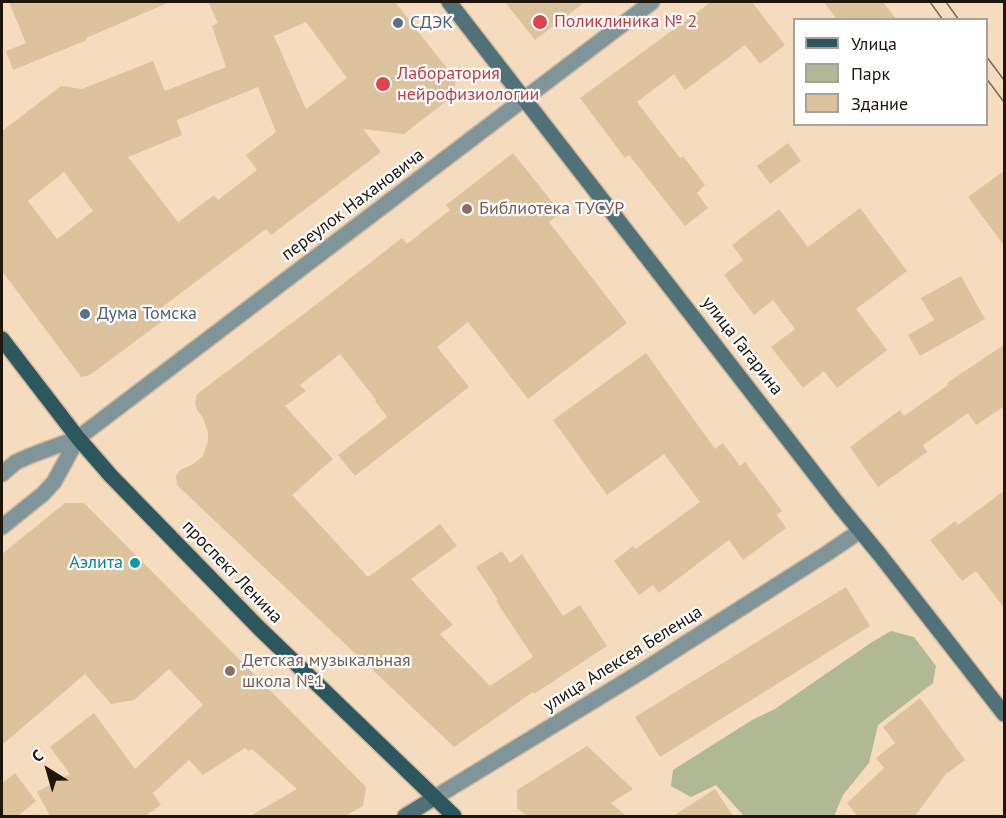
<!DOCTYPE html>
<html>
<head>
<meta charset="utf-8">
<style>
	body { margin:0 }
	#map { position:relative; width:1006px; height:818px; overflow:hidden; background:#f5dcbf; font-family:"PT Sans",sans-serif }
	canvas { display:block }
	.frame { position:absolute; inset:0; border:3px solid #1f160c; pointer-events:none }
	.legend { position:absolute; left:793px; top:18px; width:195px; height:108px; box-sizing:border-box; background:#fff; border:2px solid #a5a29e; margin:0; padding:8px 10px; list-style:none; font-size:18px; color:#1f160c }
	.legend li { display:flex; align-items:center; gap:12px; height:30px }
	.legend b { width:30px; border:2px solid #a5a29e }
	.north { position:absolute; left:18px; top:740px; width:60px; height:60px; -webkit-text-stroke:4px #fff; paint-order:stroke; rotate:323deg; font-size:16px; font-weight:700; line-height:24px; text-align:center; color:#1f160c }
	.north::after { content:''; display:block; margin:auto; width:21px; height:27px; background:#1f160c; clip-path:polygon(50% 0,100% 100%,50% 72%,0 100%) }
</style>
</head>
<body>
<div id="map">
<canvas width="1006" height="818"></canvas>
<div class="frame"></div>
<ul class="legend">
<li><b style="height:8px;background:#2d575e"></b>Улица</li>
<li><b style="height:16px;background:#b0b896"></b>Парк</li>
<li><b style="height:16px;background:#ddc29e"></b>Здание</li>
</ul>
<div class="north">С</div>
</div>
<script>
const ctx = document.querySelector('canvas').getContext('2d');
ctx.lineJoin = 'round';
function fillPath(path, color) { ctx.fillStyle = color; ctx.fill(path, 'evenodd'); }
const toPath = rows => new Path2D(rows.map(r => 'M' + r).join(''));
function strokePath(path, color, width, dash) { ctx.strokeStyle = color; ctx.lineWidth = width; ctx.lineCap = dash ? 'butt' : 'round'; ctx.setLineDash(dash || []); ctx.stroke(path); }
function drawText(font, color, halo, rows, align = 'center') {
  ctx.font = font + ' "PT Sans",sans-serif'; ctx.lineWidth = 4.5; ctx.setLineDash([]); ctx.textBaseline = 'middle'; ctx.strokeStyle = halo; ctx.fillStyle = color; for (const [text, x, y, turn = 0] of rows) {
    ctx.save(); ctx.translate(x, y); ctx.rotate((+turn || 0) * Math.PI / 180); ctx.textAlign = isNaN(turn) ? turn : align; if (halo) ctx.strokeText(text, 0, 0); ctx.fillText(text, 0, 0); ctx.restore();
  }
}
fillPath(toPath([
	[891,631,914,637,936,666,933,683,878,725,869,763,843,795,834,816,744,816,716,785,691,797,671,786,673,770,752,720,775,709,872,642]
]), '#b0b896');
fillPath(toPath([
	[9,2,170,2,86,38,87,40,13,70,6,51,26,43],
	[208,2,395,2,456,80,453,96,404,134,363,129,381,152,271,235,266,229,161,308,168,317,90,375,81,377,2,271,2,131,61,86,82,89,153,61,165,91,226,67,212,26,218,23],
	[306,22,347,78,306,109,274,36],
	[258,87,276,132,246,155,257,170,218,200,214,195,178,222,128,157,182,135,177,120],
	[64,172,93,211,57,239,28,201],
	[505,2,585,2,535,40],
	[711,2,752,2,785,45,760,64,745,45,685,90,674,74,637,102,680,158,683,156,705,185,697,193,708,208,685,226,629,155,625,158,580,98],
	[824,2,883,2,897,20,837,20],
	[788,143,801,161,770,184,757,166],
	[513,153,561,213,549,222,627,323,528,399,468,322,437,347,469,387,355,476,338,455,387,417,375,401,376,400,340,354,300,385,306,391,285,406,333,459,292,495,368,577,440,524,457,546,411,579,453,625,440,634,490,686,533,657,496,601,498,600,476,567,502,551,510,563,522,554,563,616,580,605,607,646,534,694,533,692,454,747,177,485,176,476,180,470,192,465,203,456,208,441,208,433,203,418,197,410,195,403,197,394,317,304,402,238,407,244,450,210,446,205],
	[1005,170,1005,247,968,197],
	[860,208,907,271,856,309,887,350,837,388,824,371,803,388,771,347,795,329,773,300,754,315,724,275,743,260,732,245,779,209,808,247],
	[961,276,985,319,920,356,908,335,934,320,921,298],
	[1005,344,1005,406,976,425,968,413,923,445,927,452,878,487,850,447,900,410,904,416,948,385,947,383],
	[646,353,715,449,723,443,740,466,745,462,782,511,777,515,786,528,743,560,729,540,659,593,653,585,639,595,614,561,633,546,636,549,700,502,664,454,607,495,553,420],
	[1005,490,1005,609,976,571,962,581,930,540,955,521,958,525],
	[65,503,84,503,366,787,363,806,345,816,250,816,297,789,252,749,248,751,245,748,203,775,189,760,153,793,161,805,145,816,50,816,37,792,70,774,50,747,94,713,135,769,203,705,169,669,134,700,111,704,85,674,2,745,2,554],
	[846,587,870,626,660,757,635,717],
	[920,698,965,760,946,774,915,816,857,816,847,803,884,768,876,758,895,743,883,727],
	[587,746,633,789,611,803,626,816,527,816,517,808,517,790],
	[15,773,36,801,18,816,2,816,2,783],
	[715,789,733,816,673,816]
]), '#ddc29e');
const minor = toPath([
	[2,474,16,462,32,455,78,438,524,99],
	[2,527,43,494,54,482,78,438]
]);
const tertiary = toPath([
	[524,99,652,2],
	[434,798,639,673,826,554,860,531]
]);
const secondary = toPath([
	[449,2,838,504,880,555,1004,714],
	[405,816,434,798]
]);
const primary = toPath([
	[2,339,78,438,111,476,258,627,454,816]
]);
strokePath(minor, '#ceb89f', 18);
strokePath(tertiary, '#ceb89f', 18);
strokePath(secondary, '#ceb89f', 18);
strokePath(primary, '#ceb89f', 18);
strokePath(minor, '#7f9599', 15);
strokePath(tertiary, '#7f9599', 15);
strokePath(secondary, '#507177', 15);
strokePath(primary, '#2d575e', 15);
strokePath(toPath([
	[930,2,943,20],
	[946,2,959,20],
	[986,56,1004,80],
	[986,78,1004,102]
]), '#7a6a58', 1.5);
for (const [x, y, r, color] of [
	[540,22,8,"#e0444e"],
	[398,23,6,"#5c6f8a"],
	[383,84,8,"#e0444e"],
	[467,209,6,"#8d6e63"],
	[85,314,6,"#5c6f8a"],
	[135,563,6,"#0f9aa8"],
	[230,671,6,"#8d6e63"]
]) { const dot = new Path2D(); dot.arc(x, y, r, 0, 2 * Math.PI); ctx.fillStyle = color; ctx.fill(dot); strokePath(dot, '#fff', 2); }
drawText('18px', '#be3a42', '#fff', [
	["Поликлиника № 2",554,22],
	["Лаборатория",397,74],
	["нейрофизиологии",397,95]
], 'left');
drawText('18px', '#4e5e75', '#fff', [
	["СДЭК",410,23],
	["Дума Томска",97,314]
], 'left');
drawText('18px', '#1f160c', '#fff', [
	["переулок Нахановича",353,205,-37],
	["улица Гагарина",742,346,52],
	["проспект Ленина",232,572,46],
	["улица Алексея Беленца",623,659,-32]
]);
drawText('18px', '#785e54', '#fff', [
	["Библиотека ТУСУР",479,209],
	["Детская музыкальная",242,661],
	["школа №1",242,682]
], 'left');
drawText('18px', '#0d838f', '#fff', [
	["Аэлита",123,563]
], 'right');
</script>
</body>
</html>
